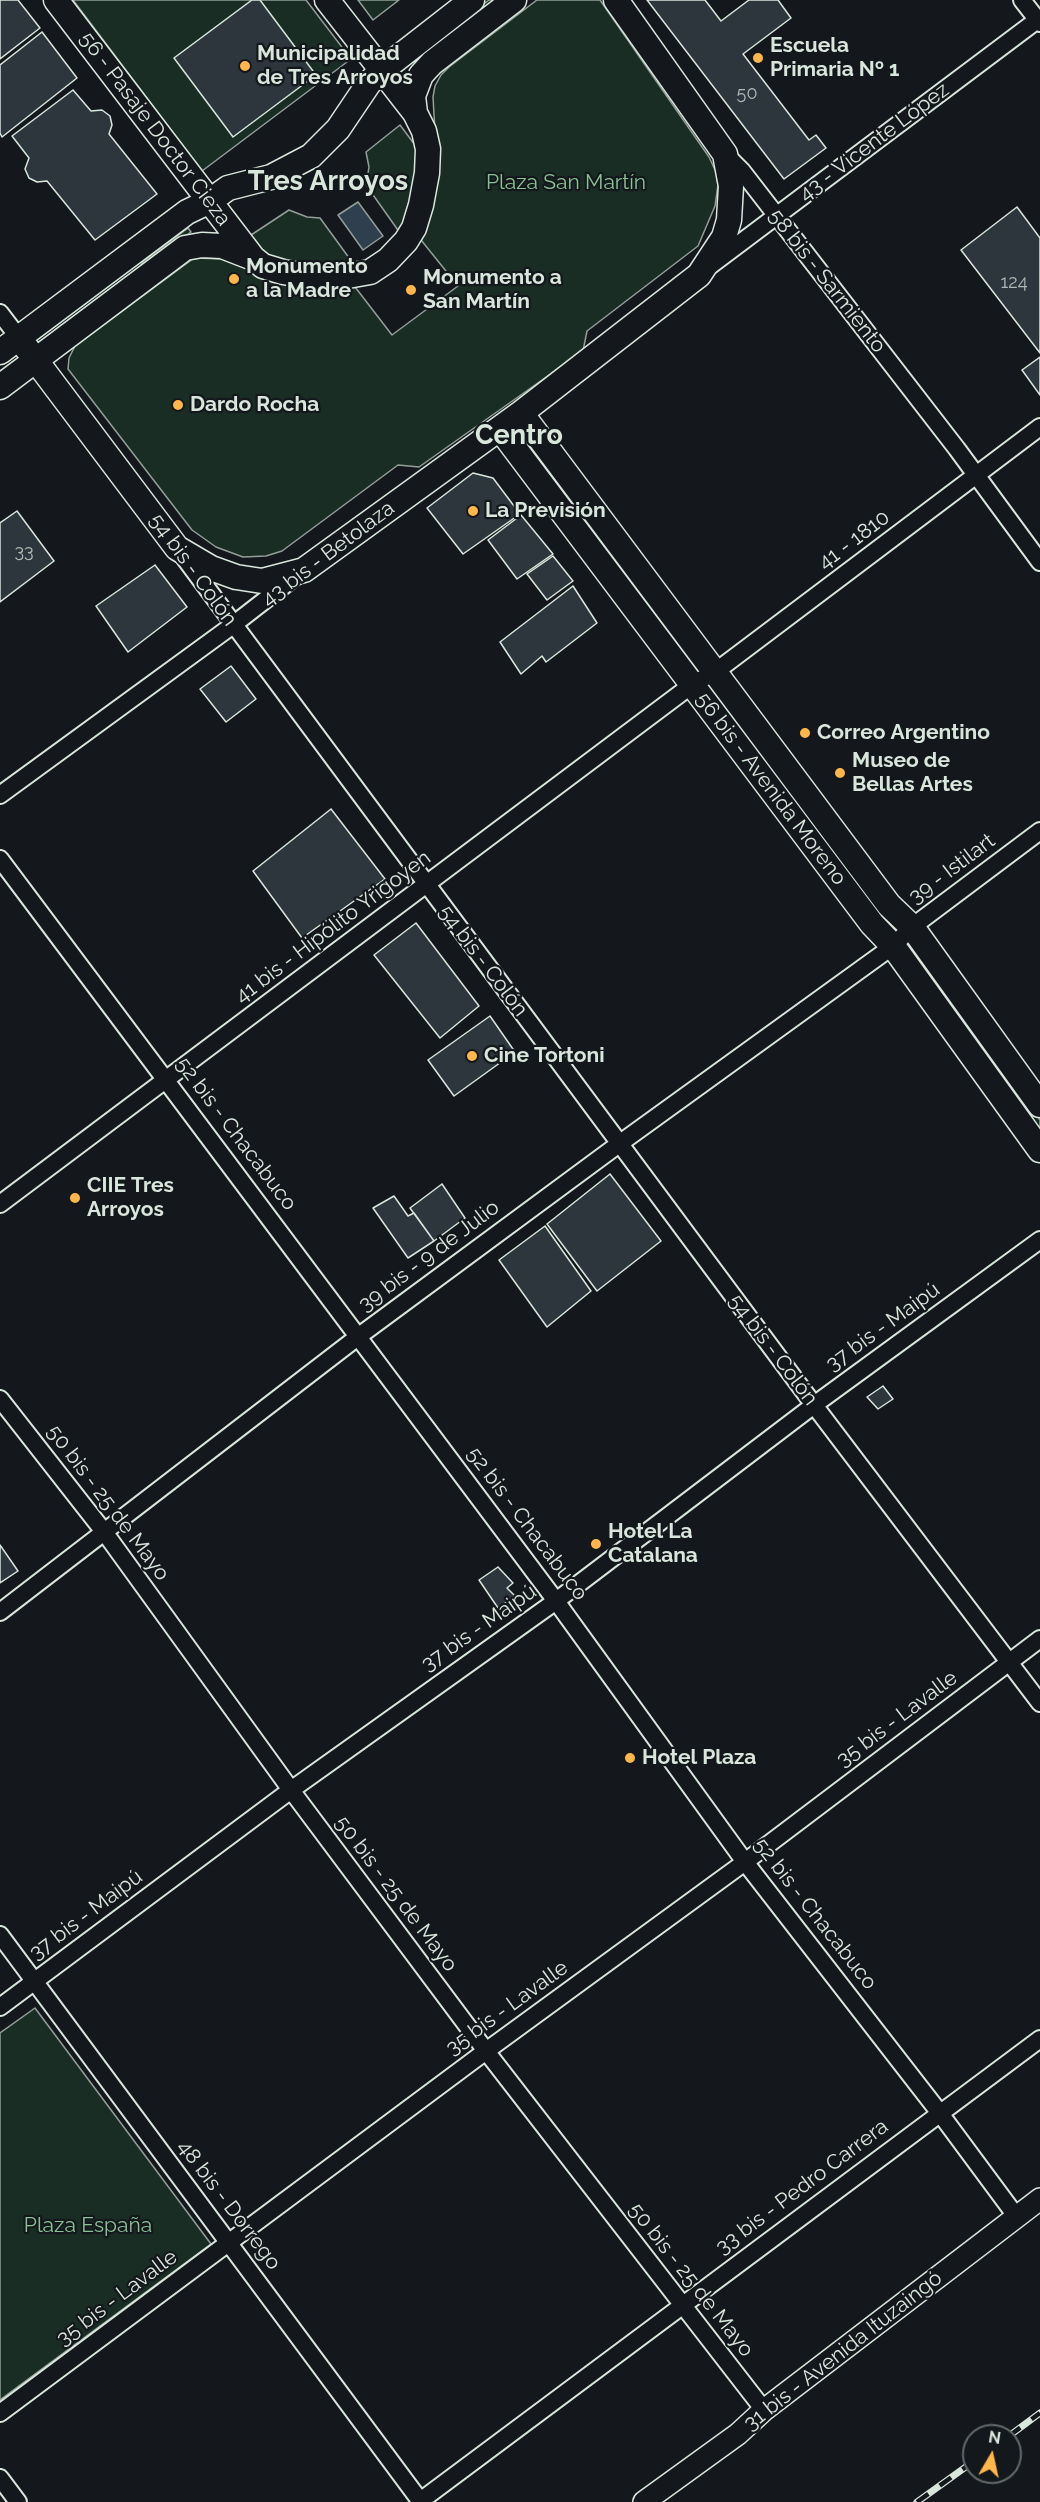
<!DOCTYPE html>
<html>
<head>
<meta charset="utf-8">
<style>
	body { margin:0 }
	#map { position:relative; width:1040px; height:2502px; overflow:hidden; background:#14181c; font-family:Raleway,sans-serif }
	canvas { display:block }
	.north { position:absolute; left:962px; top:2424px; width:60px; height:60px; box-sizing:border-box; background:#14181c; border:2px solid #626a69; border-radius:50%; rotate:9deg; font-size:16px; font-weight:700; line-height:24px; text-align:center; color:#d8e6dc }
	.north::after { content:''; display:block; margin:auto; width:21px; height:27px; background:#ffb74d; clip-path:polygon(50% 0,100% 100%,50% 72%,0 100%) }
</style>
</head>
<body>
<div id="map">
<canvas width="1040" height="2502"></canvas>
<div class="north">N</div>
</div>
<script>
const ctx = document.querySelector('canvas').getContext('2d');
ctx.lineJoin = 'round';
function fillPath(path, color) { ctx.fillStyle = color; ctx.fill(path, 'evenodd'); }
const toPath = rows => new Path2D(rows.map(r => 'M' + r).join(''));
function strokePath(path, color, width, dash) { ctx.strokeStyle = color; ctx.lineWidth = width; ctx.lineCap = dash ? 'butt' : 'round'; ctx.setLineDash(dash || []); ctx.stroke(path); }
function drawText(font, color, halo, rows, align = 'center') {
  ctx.font = font + ' Raleway,sans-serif'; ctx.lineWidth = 4.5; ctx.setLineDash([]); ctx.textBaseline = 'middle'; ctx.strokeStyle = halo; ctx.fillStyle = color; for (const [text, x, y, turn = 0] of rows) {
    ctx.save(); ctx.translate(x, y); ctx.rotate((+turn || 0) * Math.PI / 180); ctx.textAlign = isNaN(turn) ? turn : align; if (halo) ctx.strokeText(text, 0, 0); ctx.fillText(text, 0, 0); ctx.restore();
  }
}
const green = toPath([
	[73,0,306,0,351,59,202,171,73,0],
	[358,0,399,0,373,20,358,0],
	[489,0,497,0,417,62,414,58,489,0],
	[537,0,600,0,709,157,716,172,718,185,715,206,698,246,587,331,583,351,419,467,398,465,282,551,266,556,243,557,216,547,192,530,68,369,69,358,75,346,194,258,223,259,352,283,392,335,458,286,417,235,436,150,433,97,435,86,441,75,449,67,537,0],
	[400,125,415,145,420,173,400,233,366,185,369,167,366,152,400,125],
	[289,210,307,217,320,218,355,266,341,271,272,261,248,237,289,210],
	[188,228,191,232,62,332,138,270,143,262,188,228],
	[549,466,687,652,681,656,543,471,549,466],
	[735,713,873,899,867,904,729,718,735,713],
	[935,979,1040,1120,1040,1133,928,983,935,979],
	[35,2008,211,2244,0,2400,0,2033,35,2008]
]);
fillPath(green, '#1a2d24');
strokePath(green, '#939e99', 1.5);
const water = toPath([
	[358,202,383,236,363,250,338,215,358,202]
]);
fillPath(water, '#2f3f4d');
strokePath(water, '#939e99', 1.5);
const building = toPath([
	[0,0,18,0,40,28,0,59,0,0],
	[252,0,260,0,316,75,233,137,174,58,252,0],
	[647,0,705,0,721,21,749,0,778,0,791,18,743,54,809,140,816,135,826,148,784,179,647,0],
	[42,32,77,78,2,137,0,133,0,65,42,32],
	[73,90,91,111,102,110,110,116,112,125,109,134,157,194,95,240,47,181,37,182,29,178,25,169,29,158,12,136,73,90],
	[1017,207,1040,238,1040,353,961,250,1017,207],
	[1040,357,1040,395,1022,370,1040,357],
	[473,473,493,478,520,514,463,554,427,508,473,473],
	[17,511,54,561,0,602,0,523,17,511],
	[521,515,553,554,517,579,488,540,521,515],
	[553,556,573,581,547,600,527,574,553,556],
	[155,565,187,607,128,652,96,606,155,565],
	[573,586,597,623,546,662,542,656,521,674,500,642,573,586],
	[231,666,256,699,226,722,200,689,231,666],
	[331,809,385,879,302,938,253,871,331,809],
	[416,923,479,1006,440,1038,374,955,416,923],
	[490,1016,515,1052,454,1096,428,1060,490,1016],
	[610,1174,661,1241,597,1291,547,1224,610,1174],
	[442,1184,465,1218,434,1241,410,1208,442,1184],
	[394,1196,408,1216,414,1213,434,1241,408,1258,373,1208,394,1196],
	[545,1226,591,1291,547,1327,499,1260,545,1226],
	[883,1386,893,1399,878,1409,867,1397,883,1386],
	[0,1545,18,1571,0,1583,0,1545],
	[498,1567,513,1583,507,1588,515,1596,498,1608,479,1580,498,1567]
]);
fillPath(building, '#2c363c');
strokePath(building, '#d8e6dc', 1.5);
const minor = toPath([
	[1022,0,1040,23],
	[725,154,742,171,957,449,1040,562],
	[711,265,1040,18],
	[0,313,19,338],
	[183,556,814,1405,1040,1703],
	[0,795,233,625,296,576],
	[0,859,556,1601,745,1862,939,2112,1016,2216],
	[0,1204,693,684,715,672,1040,427],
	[0,1399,105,1533,291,1790,486,2051,764,2410],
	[0,1612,359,1336,619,1144,893,946,912,927,1040,831],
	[0,1935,421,2502],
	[0,2007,291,1790,556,1601,814,1405,1040,1240],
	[0,2413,486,2051,745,1862,1040,1639],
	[0,2478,18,2502],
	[419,2502,1040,2039]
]);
const tertiary = toPath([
	[644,2502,738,2434,764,2410,1040,2199]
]);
const secondary = toPath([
	[56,0,253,258,263,266,283,272,313,277,342,277,370,272,388,260,406,241,414,228,421,205,427,173,428,149,424,131,415,113,327,0],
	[415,113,413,96,421,75,432,63,514,0],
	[19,338,177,548,211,568,236,577,262,581,304,570,521,413,699,275,724,237,729,220,731,186,725,154,616,0],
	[0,352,187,212,210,201,228,188,271,177,311,156,338,129,369,83,381,71,472,0],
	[0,387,185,248,202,245,222,246,253,258],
	[521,413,889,905,912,927,1040,1105],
	[500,429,872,924,893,946,1040,1150]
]);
strokePath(minor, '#d8e6dc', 20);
strokePath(tertiary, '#d8e6dc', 24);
strokePath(secondary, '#d8e6dc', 27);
strokePath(minor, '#14181c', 16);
strokePath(tertiary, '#14181c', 21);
strokePath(secondary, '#14181c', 24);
const rail = toPath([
	[1009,2436,1040,2413],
	[917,2502,974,2461]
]);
strokePath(rail, '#d8e6dc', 7);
strokePath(rail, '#14181c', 4.5, [14]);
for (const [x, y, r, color] of [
	[758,58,6,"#ffb74d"],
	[245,66,6,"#ffb74d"],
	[234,279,6,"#ffb74d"],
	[411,290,6,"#ffb74d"],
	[178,405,6,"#ffb74d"],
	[473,511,6,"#ffb74d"],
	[805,733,6,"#ffb74d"],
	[840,773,6,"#ffb74d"],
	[472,1056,6,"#ffb74d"],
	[75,1198,6,"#ffb74d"],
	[596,1544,6,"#ffb74d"],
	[630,1758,6,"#ffb74d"]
]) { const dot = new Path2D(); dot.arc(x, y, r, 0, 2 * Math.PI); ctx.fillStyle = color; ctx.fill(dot); strokePath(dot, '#14181c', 2); }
drawText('18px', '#adbab4', null, [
	["50",747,94],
	["124",1014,283],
	["33",24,552]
]);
drawText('bold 21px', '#d8e6dc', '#14181c', [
	["Escuela",770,46],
	["Primaria Nº 1",770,70],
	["Municipalidad",257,54],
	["de Tres Arroyos",257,78],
	["Monumento",246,267],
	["a la Madre",246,291],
	["Monumento a",423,278],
	["San Martín",423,302],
	["Dardo Rocha",190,405],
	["La Previsión",485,511],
	["Correo Argentino",817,733],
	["Museo de",852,761],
	["Bellas Artes",852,785],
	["Cine Tortoni",484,1056],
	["CIIE Tres",87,1186],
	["Arroyos",87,1210],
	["Hotel La",608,1532],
	["Catalana",608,1556],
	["Hotel Plaza",642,1758]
], 'left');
drawText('21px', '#d8e6dc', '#14181c', [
	["56 - Pasaje Doctor Cieza",155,129,53],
	["43 - Vicente López",874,142,-37],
	["58 bis - Sarmiento",827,281,52],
	["41 - 1810",854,540,-37],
	["43 bis - Betolaza",328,554,-37],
	["54 bis - Colón",193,570,54],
	["56 bis - Avenida Moreno",771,789,53],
	["39 - Istilart",952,869,-37],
	["41 bis - Hipólito Yrigoyen",333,927,-37],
	["54 bis - Colón",483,961,53],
	["52 bis - Chacabuco",236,1134,53],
	["39 bis - 9 de Julio",429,1256,-37],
	["37 bis - Maipú",883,1327,-36],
	["54 bis - Colón",773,1350,53],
	["50 bis - 25 de Mayo",108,1503,53],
	["52 bis - Chacabuco",527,1524,53],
	["37 bis - Maipú",479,1628,-35],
	["35 bis - Lavalle",897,1719,-37],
	["50 bis - 25 de Mayo",396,1894,53],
	["52 bis - Chacabuco",815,1914,52],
	["37 bis - Maipú",86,1915,-37],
	["35 bis - Lavalle",507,2008,-36],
	["33 bis - Pedro Carrera",802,2187,-37],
	["48 bis - Dorrego",229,2205,53],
	["50 bis - 25 de Mayo",691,2280,52],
	["35 bis - Lavalle",117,2298,-37],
	["31 bis - Avenida Ituzaingó",843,2351,-38]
]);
drawText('21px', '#8ac095', '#14181c', [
	["Plaza San Martín",566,183],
	["Plaza España",88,2226]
]);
drawText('bold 27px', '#d8e6dc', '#14181c', [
	["Tres Arroyos",328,182],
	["Centro",519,436]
]);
</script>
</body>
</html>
